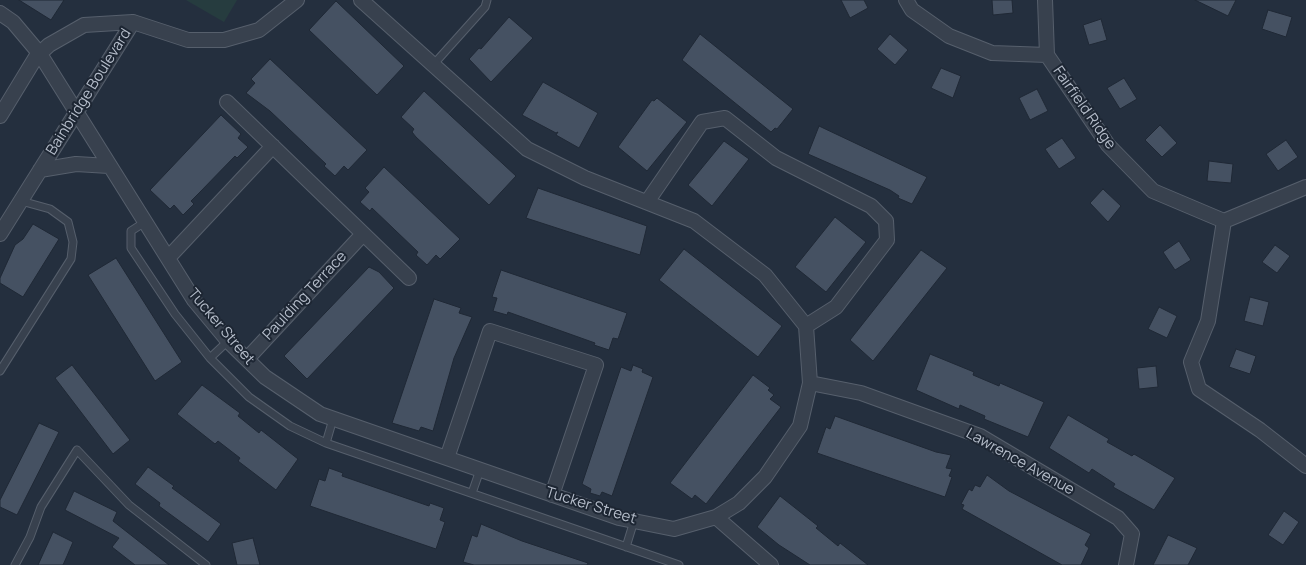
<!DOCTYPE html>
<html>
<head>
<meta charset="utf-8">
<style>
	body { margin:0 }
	canvas { display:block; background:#242f3e }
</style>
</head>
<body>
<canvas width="1306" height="565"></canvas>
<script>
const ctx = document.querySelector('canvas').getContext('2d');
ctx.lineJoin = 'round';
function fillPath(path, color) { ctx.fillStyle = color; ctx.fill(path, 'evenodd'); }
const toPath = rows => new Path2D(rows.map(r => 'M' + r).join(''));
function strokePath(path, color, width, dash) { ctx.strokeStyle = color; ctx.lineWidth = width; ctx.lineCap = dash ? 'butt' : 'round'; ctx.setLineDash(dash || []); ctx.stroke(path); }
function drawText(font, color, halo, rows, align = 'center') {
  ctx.font = font + ' Manrope,sans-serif'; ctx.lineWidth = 4; ctx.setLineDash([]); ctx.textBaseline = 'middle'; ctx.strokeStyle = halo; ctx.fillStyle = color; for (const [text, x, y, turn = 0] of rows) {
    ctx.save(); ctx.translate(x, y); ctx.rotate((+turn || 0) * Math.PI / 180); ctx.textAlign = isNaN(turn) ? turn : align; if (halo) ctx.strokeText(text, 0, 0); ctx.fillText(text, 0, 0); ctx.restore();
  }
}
fillPath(toPath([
	[186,0,237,0,224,22]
]), '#263c3f');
const building = toPath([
	[19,0,64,0,51,20,19,0],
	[841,0,864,0,868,8,850,18,841,0],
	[992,0,1012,0,1013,13,993,15,992,0],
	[1195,0,1236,0,1228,16,1195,0],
	[336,1,404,66,377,95,309,30,336,1],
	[1268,10,1292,17,1286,37,1262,29,1268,10],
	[509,17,533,38,491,82,469,59,479,48,481,49,509,17],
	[1101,19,1107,40,1089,45,1083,25,1101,19],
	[700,34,793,109,777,129,775,128,771,132,682,60,700,34],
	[890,34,908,50,895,65,877,49,890,34],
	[270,59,367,150,348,170,344,166,335,176,324,166,326,164,270,111,246,93,255,83,251,79,270,59],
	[941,68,961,76,953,98,931,88,941,68],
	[1124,78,1137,99,1120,109,1107,88,1124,78],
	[543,82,598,113,579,148,556,135,558,132,556,133,522,115,543,82],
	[1037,89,1048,111,1030,120,1019,98,1037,89],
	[424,91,516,176,489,205,416,137,412,132,414,129,401,117,424,91],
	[657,98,687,122,647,171,618,147,652,100,654,101,657,98],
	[221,115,241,134,238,138,248,147,237,158,235,156,200,192,191,201,194,204,183,215,174,205,170,209,150,190,221,115],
	[1160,125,1177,143,1162,157,1145,140,1160,125],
	[819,126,927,177,912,204,898,198,899,196,890,190,808,154,819,126],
	[1062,138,1076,158,1059,169,1045,149,1062,138],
	[1286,140,1298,157,1278,171,1266,154,1286,140],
	[724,141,749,159,712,206,688,185,724,141],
	[1209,161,1233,164,1231,183,1207,181,1209,161],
	[384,167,460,239,440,259,436,255,427,265,416,255,418,252,372,208,370,211,360,202,369,192,365,188,384,167],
	[538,188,647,226,640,255,526,218,538,188],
	[1103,189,1121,206,1108,222,1090,203,1103,189],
	[835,217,866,242,826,292,795,267,835,217],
	[33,224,59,239,23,297,0,283,0,278,15,245,23,239,33,224],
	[1179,241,1191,260,1175,270,1163,252,1179,241],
	[1275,245,1290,256,1277,273,1262,262,1275,245],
	[684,249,782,326,758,357,659,280,684,249],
	[921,250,947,268,873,361,850,340,921,250],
	[116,258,182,362,155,381,88,275,116,258],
	[369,267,379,272,394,288,307,379,284,356,369,267],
	[501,270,627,313,618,339,613,338,609,350,594,345,595,343,508,312,507,315,493,311,497,298,492,297,501,270],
	[1250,297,1269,302,1263,326,1244,321,1250,297],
	[434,299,461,308,459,313,472,317,454,358,433,431,421,427,419,431,392,423,434,299],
	[1159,307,1177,316,1167,338,1148,329,1159,307],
	[1236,349,1256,356,1250,374,1229,367,1236,349],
	[930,354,974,372,973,375,999,386,1000,383,1044,402,1028,437,984,419,985,416,960,405,959,409,916,390,930,354],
	[72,365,130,440,113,454,55,378,72,365],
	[633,365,643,369,642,372,653,377,612,496,602,492,600,496,590,493,591,489,582,484,621,367,631,371,633,365],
	[1156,366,1158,387,1139,389,1137,368,1156,366],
	[753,375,770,388,768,390,774,395,770,399,781,407,706,504,695,495,692,499,670,483,753,375],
	[202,385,240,413,238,416,259,433,261,430,298,459,276,490,238,461,240,458,218,441,215,444,177,414,202,385],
	[1068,415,1109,439,1107,442,1132,456,1134,454,1175,478,1154,510,1113,487,1115,484,1092,469,1089,473,1049,448,1068,415],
	[835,416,936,452,951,455,946,468,952,469,949,476,952,477,945,497,817,453,826,427,830,429,835,416],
	[39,423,59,432,17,515,0,507,0,500,39,423],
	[148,467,174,486,172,488,221,524,208,542,159,506,160,503,135,484,148,467],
	[329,468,343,473,342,476,429,506,430,503,444,508,440,520,445,522,436,549,310,506,319,479,325,481,329,468],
	[987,475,1009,491,1091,534,1085,545,1089,548,1081,565,1062,565,962,509,964,505,961,504,969,489,972,491,975,485,980,487,987,475],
	[74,491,117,512,113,521,169,565,135,565,112,547,119,538,65,510,74,491],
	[780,496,818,526,816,528,838,546,840,543,868,565,810,565,779,545,757,527,780,496],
	[1284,511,1299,522,1283,545,1268,535,1284,511],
	[481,524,522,541,588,563,587,565,474,565,463,562,472,535,477,537,481,524],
	[53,532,73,542,67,556,63,565,38,565,53,532],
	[1168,535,1197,548,1188,565,1153,565,1168,535],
	[253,538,260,565,237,565,232,543,253,538]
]);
fillPath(building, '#455162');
strokePath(building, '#1f2835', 1);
const service = toPath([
	[433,65,485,7,487,0],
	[145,222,131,231,131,248,175,314,210,358,249,397,290,426,326,443,679,565],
	[210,358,228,341],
	[0,371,71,259,73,242,68,222,50,209,21,201],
	[326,443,333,419],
	[472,493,480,470],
	[626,547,634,521],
	[15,565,30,537,41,507,77,450,129,505,206,565]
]);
const minor = toPath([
	[906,0,912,10,949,36,992,53,1047,55,1108,145,1153,191,1224,221],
	[1045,0,1047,55],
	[0,13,13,22,40,54,194,300,228,341,265,377,320,414,619,518,674,529,716,517,739,503,765,477,800,426,810,383,806,326,765,275,694,221,585,178,527,149,361,0],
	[227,102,409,278],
	[0,116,36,57,49,45,84,25,133,22,188,40,224,40,259,30,297,0],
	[40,170,76,164,109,166],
	[1306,187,1224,221,1208,321,1191,362,1199,389,1260,430,1306,466],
	[647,202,702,122,725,118,776,158,871,206,886,221,887,240,836,307,806,326],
	[0,234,133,22],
	[168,258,273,146],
	[247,359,363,234],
	[810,383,861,393,980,436,1118,518,1132,534,1126,565],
	[447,458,490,331,596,365,552,495],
	[716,517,771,565]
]);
strokePath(service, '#565f6c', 9);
strokePath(minor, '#565f6c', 16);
strokePath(service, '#38414e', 7);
strokePath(minor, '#38414e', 14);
drawText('15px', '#b4bcc9', '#1d2633', [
	["Bainbridge Boulevard",89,92,-58],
	["Fairfield Ridge",1084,108,55],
	["Paulding Terrace",305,296,-47],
	["Tucker Street",221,327,50],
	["Lawrence Avenue",1020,462,29],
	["Tucker Street",591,506,17]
]);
</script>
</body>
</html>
